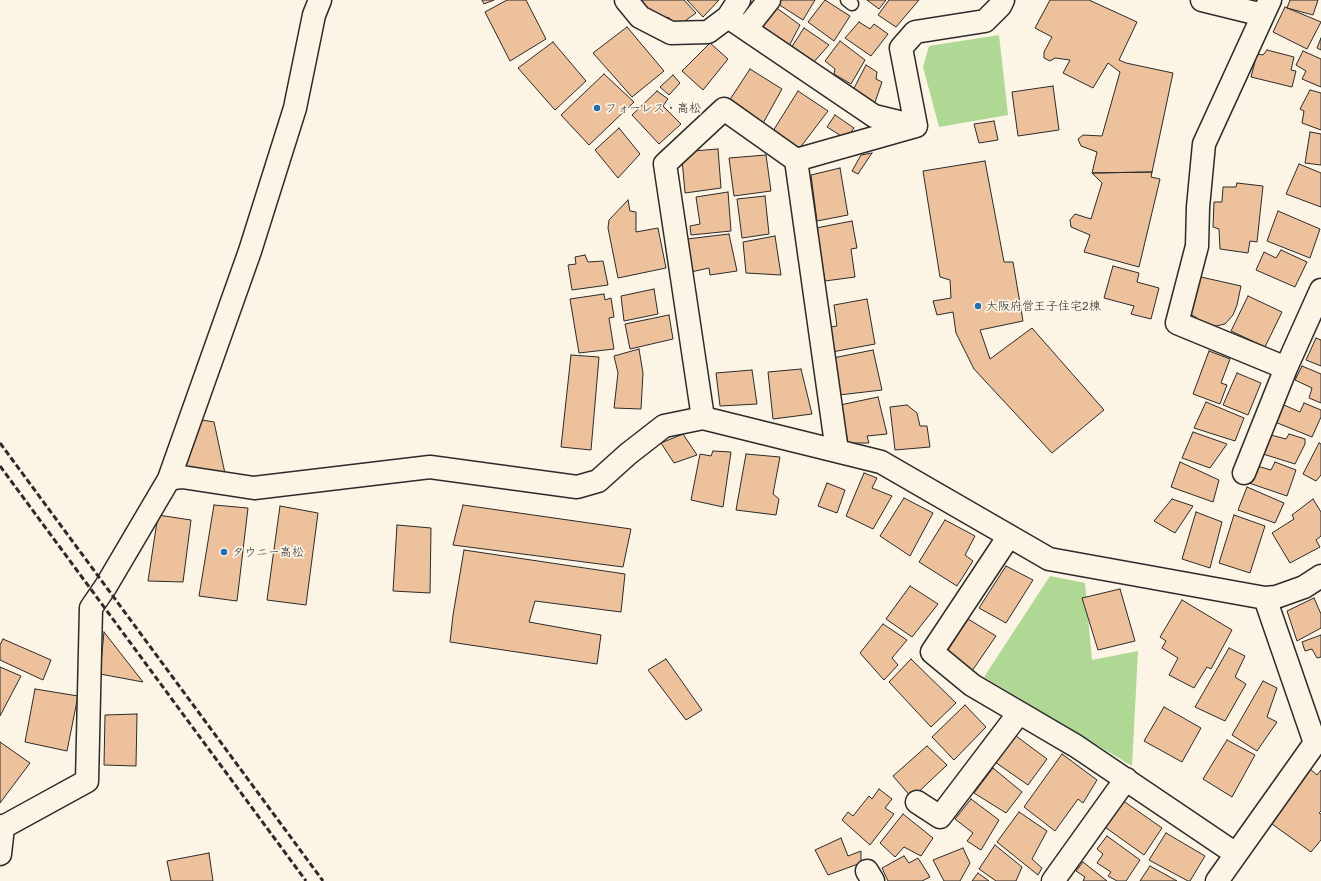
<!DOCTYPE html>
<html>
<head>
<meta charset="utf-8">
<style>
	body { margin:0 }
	canvas { display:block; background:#fcf5e5 }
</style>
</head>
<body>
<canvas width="1321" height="881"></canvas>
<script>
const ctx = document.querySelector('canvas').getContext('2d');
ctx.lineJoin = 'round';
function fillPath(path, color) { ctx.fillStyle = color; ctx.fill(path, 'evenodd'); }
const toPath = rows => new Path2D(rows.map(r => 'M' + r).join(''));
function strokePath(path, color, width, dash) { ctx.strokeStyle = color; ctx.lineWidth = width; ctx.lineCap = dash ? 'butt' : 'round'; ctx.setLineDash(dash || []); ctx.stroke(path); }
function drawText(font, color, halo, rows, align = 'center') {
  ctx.font = font + ' Mali,"Klee One",sans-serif'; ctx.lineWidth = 3.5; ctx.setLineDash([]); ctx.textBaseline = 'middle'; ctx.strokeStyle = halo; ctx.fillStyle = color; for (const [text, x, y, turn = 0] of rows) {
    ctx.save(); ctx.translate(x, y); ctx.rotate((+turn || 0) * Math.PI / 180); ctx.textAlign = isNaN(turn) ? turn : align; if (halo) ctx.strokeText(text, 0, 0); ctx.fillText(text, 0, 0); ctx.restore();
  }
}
fillPath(toPath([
	[999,35,1008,115,939,127,923,67,929,46],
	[1050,576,1085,583,1092,660,1138,651,1132,766,984,677]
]), '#afd894');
const building = toPath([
	[482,0,494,0,484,4,482,0],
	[507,0,526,0,546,39,510,61,485,12,507,0],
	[637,0,684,0,696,13,678,26,668,17,663,22,651,16,637,0],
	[687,0,719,0,703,17,687,0],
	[781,0,815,0,803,20,778,4,781,0],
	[825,0,850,16,834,41,808,22,825,0],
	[867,0,886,0,879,9,867,0],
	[889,0,919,0,896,27,878,15,889,0],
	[1050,0,1089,0,1137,22,1119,60,1126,63,1173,73,1152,172,1092,173,1097,152,1081,146,1078,139,1083,135,1102,136,1120,72,1108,63,1093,88,1063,73,1070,60,1055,58,1050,61,1044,58,1044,52,1052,37,1035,28,1050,0],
	[1290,0,1318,0,1313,15,1287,8,1290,0],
	[774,6,800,25,787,50,756,30,774,6],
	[1285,7,1321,22,1307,49,1273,32,1285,7],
	[859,22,870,29,874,24,888,34,871,56,845,38,859,22],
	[627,27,664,71,632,97,593,53,627,27],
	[804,28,829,45,812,64,789,51,804,28],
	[1321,38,1321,50,1317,48,1321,38],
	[840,41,865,60,851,84,834,74,835,69,825,61,840,41],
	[553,42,586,81,555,110,518,68,553,42],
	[710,43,728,59,703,90,682,71,710,43],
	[1267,50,1294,57,1291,70,1296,71,1292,87,1251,77,1257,54,1263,55,1267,50],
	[1303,51,1321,59,1321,87,1302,79,1306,71,1296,65,1303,51],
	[866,65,877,72,876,79,882,82,873,108,851,94,866,65],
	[750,69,782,89,762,125,727,104,750,69],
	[604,74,634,102,589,145,561,115,604,74],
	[673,75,680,83,669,95,660,87,673,75],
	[1053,86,1059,130,1018,136,1012,92,1053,86],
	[1310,90,1321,93,1321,130,1302,123,1304,111,1300,109,1310,90],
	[657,91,668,99,663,106,681,124,659,144,632,115,657,91],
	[798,91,828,111,799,149,773,131,798,91],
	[835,115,854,128,846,139,827,127,835,115],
	[994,121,998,140,979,143,974,124,994,121],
	[619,128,640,154,618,178,595,150,619,128],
	[1310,132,1321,134,1321,165,1305,163,1310,132],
	[718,149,721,188,685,193,682,159,693,151,718,149],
	[872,153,858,174,852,171,861,155,872,153],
	[766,155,771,191,734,196,729,158,766,155],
	[985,161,1004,262,1013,262,1023,321,980,330,990,359,1032,328,1104,410,1052,453,974,369,956,333,953,312,937,315,933,301,951,298,950,280,940,277,923,171,985,161],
	[1299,164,1321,173,1321,207,1286,194,1299,164],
	[840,168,848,215,817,221,811,175,840,168],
	[1152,172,1151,177,1160,179,1139,267,1084,252,1090,235,1071,227,1070,220,1075,214,1091,219,1102,183,1092,173,1152,172],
	[1237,183,1263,186,1257,242,1250,241,1248,253,1220,249,1219,229,1213,227,1214,202,1222,202,1223,187,1236,187,1237,183],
	[728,192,731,231,691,235,690,226,700,224,696,197,728,192],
	[765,196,769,234,742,238,737,199,765,196],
	[628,200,630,211,636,212,636,232,658,228,666,268,618,278,608,228,609,220,628,200],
	[1278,211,1320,229,1310,258,1267,241,1278,211],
	[852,221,857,248,851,249,855,277,825,281,816,228,852,221],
	[729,234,737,271,710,275,709,268,691,272,687,239,729,234],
	[775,236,781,275,746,273,743,242,775,236],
	[1281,250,1307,262,1295,287,1256,270,1264,252,1276,258,1281,250],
	[585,255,588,262,603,261,608,285,572,290,568,265,576,264,575,257,585,255],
	[1113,266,1139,273,1137,282,1159,288,1151,319,1131,314,1134,306,1104,298,1113,266],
	[1201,277,1241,286,1237,305,1233,315,1225,324,1216,326,1195,321,1197,318,1190,314,1201,277],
	[654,289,658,314,624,321,621,296,654,289],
	[604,294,605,300,611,298,614,317,609,318,614,349,579,353,570,299,604,294],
	[1248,296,1282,312,1265,347,1231,331,1248,296],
	[867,299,875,344,832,352,829,327,837,326,834,305,867,299],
	[669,315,673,339,630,349,625,324,669,315],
	[1316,338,1321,340,1321,366,1306,360,1316,338],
	[639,349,643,373,641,409,614,408,618,373,614,356,639,349],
	[873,350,882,390,839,395,833,358,873,350],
	[1209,351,1230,359,1221,383,1227,385,1220,404,1193,394,1209,351],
	[571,355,599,357,591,450,561,447,571,355],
	[1302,366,1321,374,1321,403,1309,398,1312,388,1295,380,1302,366],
	[801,369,812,414,773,419,768,372,801,369],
	[752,370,757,404,720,406,716,373,752,370],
	[1237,373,1261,383,1248,415,1223,405,1237,373],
	[878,397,887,434,867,436,869,443,848,443,840,405,878,397],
	[1206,402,1244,418,1235,441,1194,428,1206,402],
	[1304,403,1321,410,1321,417,1312,437,1275,422,1284,405,1300,412,1304,403],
	[907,405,917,413,920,426,927,426,930,447,895,450,890,407,907,405],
	[196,419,214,422,226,478,176,469,196,419],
	[1193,432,1227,444,1210,468,1182,458,1193,432],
	[683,434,697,455,674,463,661,443,683,434],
	[1289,434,1305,439,1305,444,1295,464,1263,454,1271,435,1286,439,1289,434],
	[1319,443,1321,444,1321,475,1316,481,1303,474,1319,443],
	[713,451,731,452,723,507,691,500,700,454,711,456,713,451],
	[746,454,780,457,773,494,779,499,776,515,736,510,746,454],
	[1180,462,1219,480,1213,502,1171,487,1180,462],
	[1275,462,1296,470,1287,496,1249,483,1257,466,1271,470,1275,462],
	[864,473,877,478,872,488,892,496,873,529,846,516,864,473],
	[827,483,845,490,837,513,818,506,827,483],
	[1247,487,1284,503,1275,523,1238,510,1247,487],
	[904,498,933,513,910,556,880,536,904,498],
	[1172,499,1193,506,1175,533,1154,521,1172,499],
	[1313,499,1321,512,1321,536,1316,540,1320,547,1290,563,1272,533,1294,519,1292,515,1313,499],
	[214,505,248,508,237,601,199,596,214,505],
	[463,505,631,529,623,567,453,545,463,505],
	[280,506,318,513,306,605,267,600,280,506],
	[1196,512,1222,522,1210,568,1182,559,1196,512],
	[158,515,191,520,183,582,148,581,158,515],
	[1234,515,1265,526,1250,573,1219,563,1234,515],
	[945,520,975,536,965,555,973,561,957,586,919,562,945,520],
	[397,525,431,528,430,593,393,591,397,525],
	[464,550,625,574,621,612,535,601,529,622,601,635,597,664,450,642,453,615,464,550],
	[1006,566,1033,580,1006,623,979,608,1006,566],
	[910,586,938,604,912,637,886,619,910,586],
	[1120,589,1135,641,1098,650,1082,598,1120,589],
	[1314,598,1321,614,1321,628,1297,641,1287,611,1314,598],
	[1182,600,1232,630,1211,669,1207,667,1194,688,1169,675,1178,658,1162,648,1166,641,1160,637,1182,600],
	[968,619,996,636,972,671,946,653,968,619],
	[883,624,907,640,892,658,898,665,884,680,860,653,883,624],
	[104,632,143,682,100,674,104,632],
	[1321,635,1321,657,1317,658,1312,649,1305,651,1302,642,1321,635],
	[3,639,51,660,43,680,0,660,0,645,3,639],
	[1229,648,1245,656,1235,677,1246,684,1225,721,1195,707,1229,648],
	[666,659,702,710,686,720,648,670,666,659],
	[911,659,956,703,931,727,889,682,911,659],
	[0,667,21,676,0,716,0,667],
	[1263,681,1277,688,1267,717,1277,722,1257,751,1232,735,1263,681],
	[35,689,78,696,67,751,25,742,35,689],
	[965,705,986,727,954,760,932,737,965,705],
	[1164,707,1201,728,1182,762,1144,741,1164,707],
	[137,714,136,766,104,765,105,715,137,714],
	[1016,736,1047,759,1028,785,995,762,1016,736],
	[1227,740,1255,755,1232,797,1203,779,1227,740],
	[0,742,30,763,0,803,0,742],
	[927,746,947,765,912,798,893,776,927,746],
	[1062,754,1097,780,1083,803,1078,799,1055,831,1024,807,1062,754],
	[993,768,1022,792,1006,813,974,793,993,768],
	[1310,769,1317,775,1321,770,1321,811,1319,813,1321,814,1321,840,1311,852,1272,824,1310,769],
	[879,789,892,799,885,808,894,814,870,845,842,820,848,812,853,816,869,796,872,799,879,789],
	[971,799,999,820,981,850,967,841,973,833,955,819,971,799],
	[1122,800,1162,828,1144,855,1102,825,1122,800],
	[1019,812,1047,831,1032,859,1042,868,1038,875,997,842,1019,812],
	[903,814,933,838,921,856,904,847,895,857,880,843,903,814],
	[1166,833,1205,856,1190,881,1188,881,1149,860,1166,833],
	[1107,836,1140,860,1126,881,1117,881,1108,876,1111,872,1097,863,1103,854,1097,849,1107,836],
	[841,838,848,856,861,851,861,863,828,875,815,850,841,838],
	[995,845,1022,867,1016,881,996,881,979,869,995,845],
	[963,848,970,863,960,881,944,881,933,860,963,848],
	[209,853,213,881,171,881,167,861,209,853],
	[904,856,909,863,918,858,930,877,922,881,888,881,882,868,904,856],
	[1083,862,1107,881,1083,881,1085,877,1076,871,1083,862],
	[1150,866,1177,881,1140,881,1150,866],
	[978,873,989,881,972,881,978,873]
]);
fillPath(building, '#edc19c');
strokePath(building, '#2b2b2b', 1);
const lane = toPath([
	[847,0,852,4]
]);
const street = toPath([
	[626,0,640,17,671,33,708,32,728,17,874,116,915,126],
	[1202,0,1263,15],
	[1270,0,1204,144,1198,207,1197,246,1177,323,1286,368],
	[728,17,739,0],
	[746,29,769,0],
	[796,160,837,451],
	[703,418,665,164,724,109,796,160,916,126,901,48,915,32,985,21,1000,6,1003,0],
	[1244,473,1286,368,1321,290],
	[169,479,182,477,254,488,430,467,577,487,598,481,628,454,664,426,703,418,881,462,1049,559,1265,598,1276,597,1304,587,1321,576],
	[1009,536,932,652,972,685,1076,746,1236,854],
	[917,802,940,817,1019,713],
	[0,826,3,827,0,854],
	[3,827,87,781,91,608,106,586,169,479,250,251,295,108,314,15,320,0],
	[867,871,873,881],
	[1053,881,1126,779],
	[1217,881,1315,743,1265,598]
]);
strokePath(lane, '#2b2b2b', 15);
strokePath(street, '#2b2b2b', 25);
strokePath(lane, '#fcf5e5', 12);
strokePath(street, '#fcf5e5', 22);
strokePath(toPath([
	[0,443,323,881],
	[0,466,306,881]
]), '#2b2b2b', 3, [6, 3]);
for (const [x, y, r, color] of [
	[597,108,4,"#1f6fb2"],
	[978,306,4,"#1f6fb2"],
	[224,552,4,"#1f6fb2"]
]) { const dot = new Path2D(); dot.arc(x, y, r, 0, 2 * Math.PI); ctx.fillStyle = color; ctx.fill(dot); strokePath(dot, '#fcf5e5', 1.5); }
drawText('12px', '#2b2b2b', '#fcf5e5', [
	["フォーレス・高松",605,108],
	["大阪府営王子住宅2棟",986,306],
	["タウニー高松",232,552]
], 'left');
</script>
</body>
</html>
